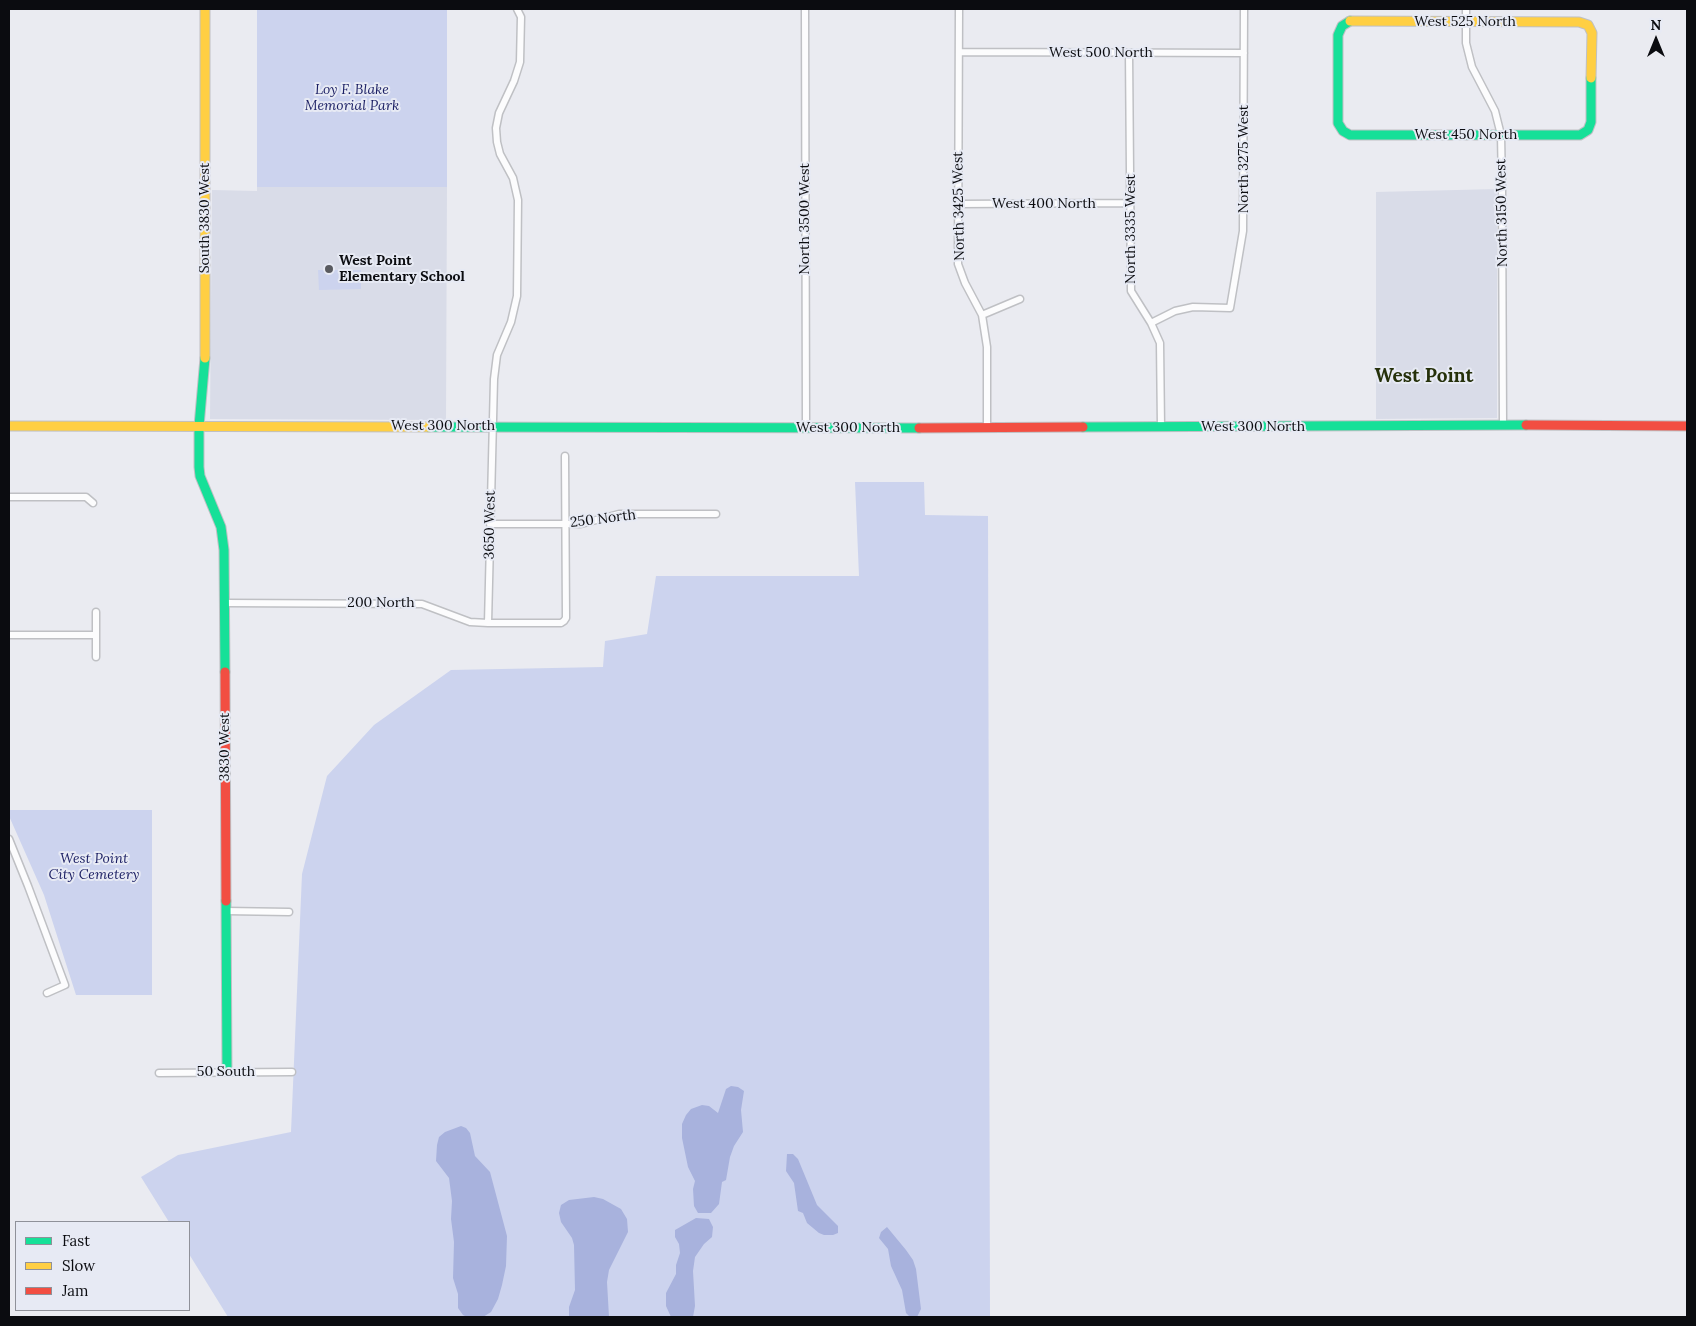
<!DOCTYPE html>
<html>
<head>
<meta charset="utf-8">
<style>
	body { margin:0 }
	#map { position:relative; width:1696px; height:1326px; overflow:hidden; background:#eaebf1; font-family:Lora,serif }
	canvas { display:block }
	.frame { position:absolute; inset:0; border:10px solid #0b0c10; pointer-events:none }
	.legend { position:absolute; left:15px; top:1221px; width:175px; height:90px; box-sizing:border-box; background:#e7eaf4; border:1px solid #8f9199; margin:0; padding:6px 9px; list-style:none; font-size:15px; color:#0b0c10 }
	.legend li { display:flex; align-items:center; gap:10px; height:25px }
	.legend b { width:25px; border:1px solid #8f9199 }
	.north { position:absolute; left:1631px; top:15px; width:50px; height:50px; -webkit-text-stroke:4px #e7eaf4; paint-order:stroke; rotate:0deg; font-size:14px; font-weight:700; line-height:20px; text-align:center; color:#0b0c10 }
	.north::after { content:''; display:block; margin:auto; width:18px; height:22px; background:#0b0c10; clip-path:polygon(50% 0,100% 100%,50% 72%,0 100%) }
</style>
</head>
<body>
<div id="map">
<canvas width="1696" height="1326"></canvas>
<div class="frame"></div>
<ul class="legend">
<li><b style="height:6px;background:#16e098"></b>Fast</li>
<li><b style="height:6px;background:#ffcf43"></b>Slow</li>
<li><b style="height:6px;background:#f24e42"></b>Jam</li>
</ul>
<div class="north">N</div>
</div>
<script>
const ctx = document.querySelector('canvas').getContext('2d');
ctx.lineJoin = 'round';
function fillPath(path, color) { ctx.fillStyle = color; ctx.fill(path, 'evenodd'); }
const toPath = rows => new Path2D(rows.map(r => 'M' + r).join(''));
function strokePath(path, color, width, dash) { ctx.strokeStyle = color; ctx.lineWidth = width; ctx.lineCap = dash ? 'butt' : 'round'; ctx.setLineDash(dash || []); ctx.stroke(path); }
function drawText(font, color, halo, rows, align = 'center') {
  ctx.font = font + ' Lora,serif'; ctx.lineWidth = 4; ctx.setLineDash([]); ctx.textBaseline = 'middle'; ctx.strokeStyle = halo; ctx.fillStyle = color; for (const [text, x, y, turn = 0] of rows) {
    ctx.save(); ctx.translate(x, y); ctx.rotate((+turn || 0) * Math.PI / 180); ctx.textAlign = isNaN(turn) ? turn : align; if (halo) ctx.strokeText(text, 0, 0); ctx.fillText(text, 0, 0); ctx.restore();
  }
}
fillPath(toPath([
	[257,187,447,187,446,420,210,419,212,190,257,191],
	[1497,189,1497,418,1376,419,1376,192]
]), '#d9dce8');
fillPath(toPath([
	[257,9,447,9,447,187,257,187],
	[318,270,361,270,361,289,319,290],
	[855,482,924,482,925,515,988,516,990,1317,228,1317,189,1254,189,1222,169,1222,141,1177,178,1155,291,1132,302,874,327,776,374,725,451,670,603,667,605,641,647,634,656,576,859,576],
	[9,810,152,810,152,995,76,995,44,895,9,816]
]), '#ccd3ee');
fillPath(toPath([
	[731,1086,738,1087,744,1091,741,1110,743,1132,734,1146,730,1157,726,1180,722,1182,719,1204,711,1213,698,1213,694,1206,693,1189,695,1181,688,1167,682,1138,682,1124,686,1115,691,1109,702,1105,709,1106,718,1113,726,1089],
	[461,1126,466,1128,470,1133,475,1156,490,1172,507,1236,506,1266,502,1285,498,1299,491,1312,483,1317,467,1317,463,1315,458,1308,458,1294,453,1278,454,1242,451,1219,452,1201,449,1178,436,1161,437,1145,439,1137,445,1132],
	[787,1154,793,1154,798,1159,817,1205,838,1226,838,1233,833,1235,824,1235,819,1233,807,1223,803,1213,798,1211,794,1183,786,1171],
	[594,1197,603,1199,621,1209,627,1219,628,1232,609,1270,607,1282,609,1317,569,1317,569,1307,575,1290,574,1245,572,1238,561,1222,559,1213,561,1205,569,1200],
	[696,1218,709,1219,713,1227,712,1237,704,1244,695,1257,693,1271,695,1306,693,1317,671,1317,666,1306,666,1293,676,1274,676,1265,680,1253,679,1244,675,1237,675,1230],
	[887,1227,906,1250,913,1260,916,1269,921,1309,917,1317,910,1317,906,1313,902,1290,891,1266,888,1249,879,1238,881,1232]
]), '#a8b2dd');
const street = toPath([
	[805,9,806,429],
	[959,9,958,264,965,283,982,315,987,347,987,428],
	[1466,9,1466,43,1472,67,1495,111,1501,135,1502,188,1503,425],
	[959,52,1244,53],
	[1129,53,1131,291,1151,323,1160,343,1161,427],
	[958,204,1130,203],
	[982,315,1020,299],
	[1151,323,1175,311,1193,307,1230,308,1243,231,1244,9],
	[9,497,86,497,93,503],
	[490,524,581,524,619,514,716,514],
	[225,603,422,604,470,622,488,623,561,623,564,621,566,618,565,456],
	[488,623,494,379,497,355,511,322,517,296,518,200,513,178,500,154,497,142,496,128,499,113,514,81,520,62,521,17,517,9],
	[9,635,96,635],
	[96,657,96,612],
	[9,839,28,886,65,985,47,993],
	[226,911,289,912],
	[159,1073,292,1072]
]);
const fast = toPath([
	[1350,21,1342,26,1338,35,1338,123,1343,131,1350,135,1580,135,1588,130,1591,122,1591,78],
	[205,358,199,426,199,467,200,476,221,527,224,550,225,672],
	[429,427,919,428],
	[1083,427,1526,425],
	[226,901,227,1071]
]);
const slow = toPath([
	[205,9,205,358],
	[1350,21,1579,22,1588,25,1592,33,1591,78],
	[9,426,429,427]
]);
const jam = toPath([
	[1526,425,1687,426],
	[919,428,1083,427],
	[225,672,226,901]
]);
strokePath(street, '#bfc0c4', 9);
strokePath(fast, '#bfc0c4', 11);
strokePath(slow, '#bfc0c4', 11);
strokePath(jam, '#bfc0c4', 11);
strokePath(street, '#fcfcfd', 6);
strokePath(fast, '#16e098', 9);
strokePath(slow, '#ffcf43', 9);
strokePath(jam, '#f24e42', 9);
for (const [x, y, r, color] of [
	[329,269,5,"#595a5f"]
]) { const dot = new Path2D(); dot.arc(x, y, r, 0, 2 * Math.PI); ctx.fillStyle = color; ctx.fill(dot); strokePath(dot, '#e7eaf4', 2); }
drawText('14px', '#0b0c10', '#e7eaf4', [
	["West 525 North",1465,22],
	["West 500 North",1101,53],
	["West 450 North",1466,135],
	["North 3275 West",1244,159,-90],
	["West 400 North",1044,204],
	["North 3425 West",959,206,-91],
	["North 3150 West",1502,213,-91],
	["South 3830 West",205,218,-90],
	["North 3500 West",805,219,-90],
	["North 3335 West",1131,229,-90],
	["West 300 North",443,426],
	["West 300 North",1253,427],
	["West 300 North",848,428],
	["250 North",603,519,-7],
	["3650 West",490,525,-89],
	["200 North",381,603],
	["3830 West",225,747,-90],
	["50 South",226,1072]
]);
drawText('italic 14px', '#1a1e63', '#e7eaf4', [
	["Loy F. Blake",352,90],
	["Memorial Park",352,106],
	["West Point",94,859],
	["City Cemetery",94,875]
]);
drawText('bold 14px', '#0b0c10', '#e7eaf4', [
	["West Point",339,261],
	["Elementary School",339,277]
], 'left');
drawText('bold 19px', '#26310b', '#e7eaf4', [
	["West Point",1424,377]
]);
</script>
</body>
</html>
